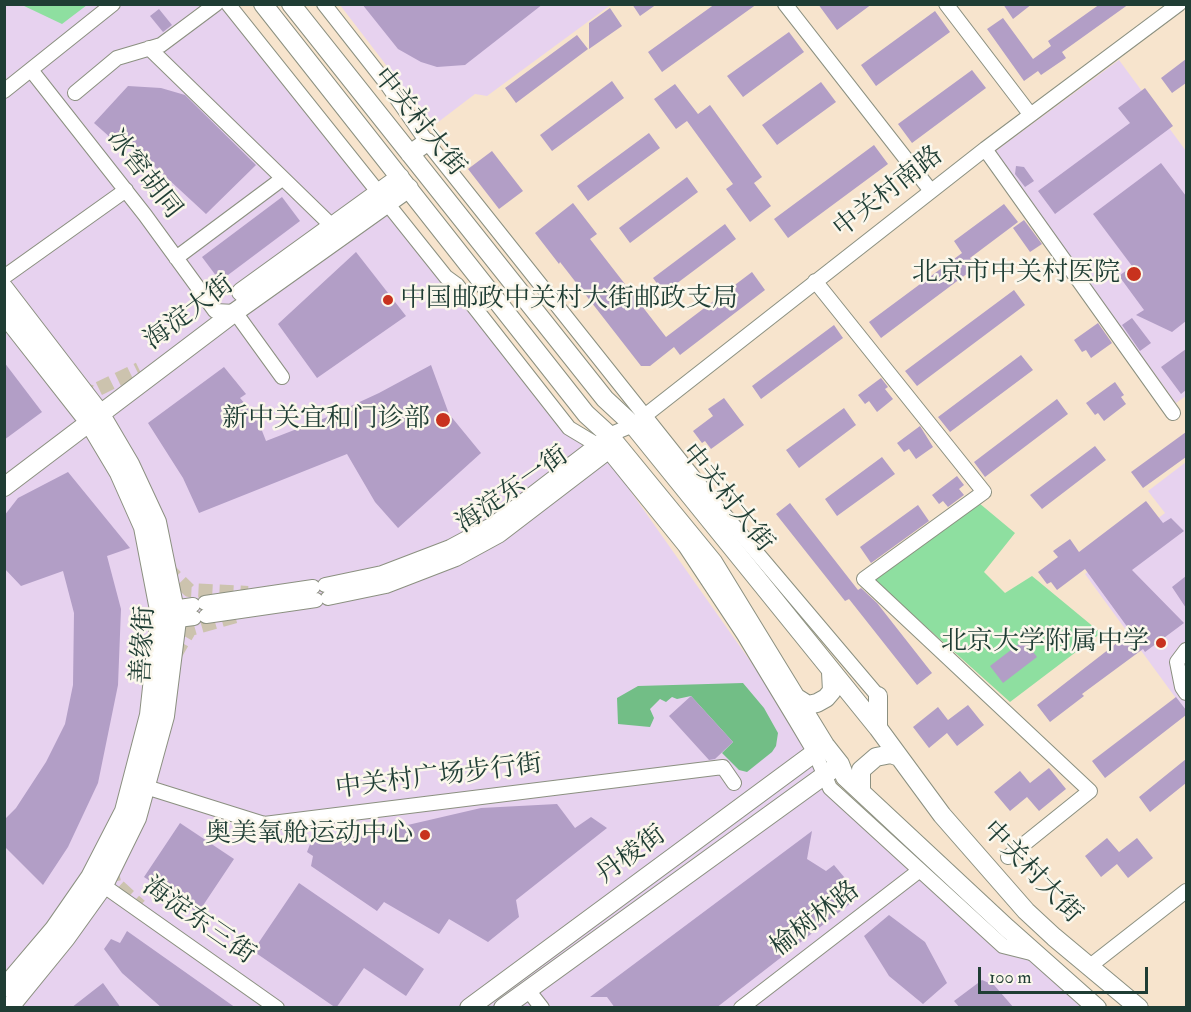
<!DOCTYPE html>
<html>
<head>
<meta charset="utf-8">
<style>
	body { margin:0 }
	#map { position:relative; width:1191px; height:1012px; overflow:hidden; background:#f7e4cd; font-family:"IM FELL Double Pica",serif }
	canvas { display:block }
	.frame { position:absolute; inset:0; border:6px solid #1f3d34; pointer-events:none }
	.scale { position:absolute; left:978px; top:967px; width:170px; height:27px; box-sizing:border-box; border:3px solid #1f3d34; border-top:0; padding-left:8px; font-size:18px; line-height:21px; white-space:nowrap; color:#1f3d34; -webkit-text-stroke:4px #fbf7ec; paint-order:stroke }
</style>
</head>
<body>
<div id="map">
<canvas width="1191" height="1012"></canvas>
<div class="frame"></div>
<div class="scale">100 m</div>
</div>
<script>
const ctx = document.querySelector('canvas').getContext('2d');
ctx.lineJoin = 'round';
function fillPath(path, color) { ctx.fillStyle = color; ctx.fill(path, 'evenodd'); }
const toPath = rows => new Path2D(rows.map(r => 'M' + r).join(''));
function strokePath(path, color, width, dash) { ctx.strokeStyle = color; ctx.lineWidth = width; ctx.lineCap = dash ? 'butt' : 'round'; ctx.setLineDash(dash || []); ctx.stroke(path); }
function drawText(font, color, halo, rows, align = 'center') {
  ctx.font = font + ' "IM FELL Double Pica","Noto Serif SC",serif'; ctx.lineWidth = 5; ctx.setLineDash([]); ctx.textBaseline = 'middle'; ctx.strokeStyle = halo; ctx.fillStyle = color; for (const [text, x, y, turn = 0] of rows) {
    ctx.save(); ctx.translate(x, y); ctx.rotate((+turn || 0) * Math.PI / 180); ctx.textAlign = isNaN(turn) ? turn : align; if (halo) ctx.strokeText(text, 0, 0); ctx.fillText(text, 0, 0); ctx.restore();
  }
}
fillPath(toPath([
	[228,4,569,428,605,455,815,753,830,788,1003,946,1038,954,1099,1007,5,1008,5,5],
	[612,4,487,96,475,94,433,126,340,5],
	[1119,60,1186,151,1186,396,1176,403,993,153],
	[1186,462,1186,712,1085,574,1165,513,1148,491]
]), '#e7d2ef');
fillPath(toPath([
	[22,5,87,5,62,24],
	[979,503,1015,533,984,572,1005,593,1032,576,1101,633,1010,702,874,580]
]), '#8edfa0');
fillPath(toPath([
	[743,683,764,708,778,733,776,746,772,752,747,772,739,770,722,753,733,742,691,696,677,699,672,697,666,702,660,699,650,709,654,718,650,727,618,724,617,698,638,686]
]), '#72be86');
fillPath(toPath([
	[362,4,543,4,465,65,437,67,421,62,398,49],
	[632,4,657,4,640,16],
	[715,4,757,4,662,72,648,52],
	[818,4,872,4,837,30],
	[1003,4,1032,4,1013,19],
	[1100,4,1129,4,1062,52,1066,58,1041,75,1038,71,1024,81,987,29,1003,18,1033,59,1051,46,1048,41],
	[610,8,622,26,589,49,589,23],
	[159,9,172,25,163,32,150,16],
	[935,11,950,32,876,86,861,65],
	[789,32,804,52,743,97,727,76],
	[577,35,588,49,516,103,505,88],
	[1186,59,1186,83,1172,93,1161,78],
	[972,70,986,88,912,143,898,124],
	[612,81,624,98,552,151,540,135],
	[821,82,836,102,777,145,762,125],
	[675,84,698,114,710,105,762,177,754,183,771,206,750,222,726,189,733,184,687,121,676,129,654,99],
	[128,86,161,88,185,95,256,165,206,214,127,141,121,147,94,123],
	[1145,88,1173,126,1055,214,1038,191,1130,123,1118,108],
	[649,133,660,148,588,201,577,186],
	[874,145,888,164,788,238,774,219],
	[492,151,523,191,499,209,468,169],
	[1161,163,1186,196,1186,321,1172,332,1136,315,1144,310,1119,276,1132,266,1093,214],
	[1016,166,1024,167,1034,181,1025,187,1015,174],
	[687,177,698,192,630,243,619,228],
	[282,197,300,221,220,281,202,257],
	[573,203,597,234,590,239,666,337,752,272,765,290,680,355,674,347,650,366,641,366,560,262,559,264,535,233],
	[1004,204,1018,222,970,258,976,267,881,338,869,322,962,253,954,241],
	[1024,220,1042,244,1030,252,1013,228],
	[725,224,736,239,664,293,653,278],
	[356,252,406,316,317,378,278,324],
	[1014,290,1025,305,917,386,905,371],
	[1132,318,1151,343,1140,351,1122,325],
	[1098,323,1112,343,1091,358,1086,350,1082,352,1074,340],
	[834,325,843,338,761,399,752,386],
	[1186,349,1186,390,1181,394,1161,367],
	[1021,355,1033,370,950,432,938,417],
	[4,362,42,412,4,440],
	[431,365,449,414,481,453,398,528,375,502,347,454,199,513,183,478,148,423,224,367,246,394,240,398,257,418,266,441,325,418,379,393],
	[881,378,888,387,885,389,893,399,877,412,869,401,865,404,858,395],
	[1115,382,1124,395,1121,397,1126,404,1104,421,1098,413,1095,415,1086,403],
	[724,398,744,425,711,449,705,441,702,443,693,431,713,416,708,409],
	[1057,399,1068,414,985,477,974,462],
	[844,408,856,425,799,468,786,450],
	[920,426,933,447,916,459,909,449,904,452,897,443],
	[1186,432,1186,457,1143,488,1131,472],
	[1095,446,1106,460,1042,509,1030,495],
	[882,457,895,474,837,516,825,499],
	[68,472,130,548,107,556,121,609,118,685,98,783,68,847,43,885,4,846,4,820,16,808,46,762,65,724,73,685,74,613,63,571,21,586,4,568,4,516,18,498],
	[957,476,964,485,959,489,964,495,948,507,943,501,939,504,932,495],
	[1146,501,1163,523,1171,518,1184,531,1132,570,1184,623,1145,652,1143,649,1082,694,1084,696,1050,722,1037,705,1131,632,1085,569,1057,590,1051,582,1047,584,1038,572,1058,557,1053,551,1070,539,1079,552],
	[790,503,858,590,861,588,877,603,932,673,917,685,849,599,845,601,776,514],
	[918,505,929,521,871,563,860,547],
	[1186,576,1186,608,1172,587],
	[1024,640,1037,657,1003,683,990,666],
	[691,696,733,742,715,759,709,760,669,716],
	[1176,697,1186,710,1186,715,1105,778,1092,761],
	[968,705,984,725,957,746,947,733,929,748,913,727,938,707,948,720],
	[1186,759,1186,783,1150,812,1139,797],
	[1049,768,1066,789,1039,811,1027,797,1010,811,994,792,1020,771,1030,783],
	[557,804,575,828,591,817,607,828,516,900,519,917,488,942,449,919,439,934,384,902,377,911,311,866,313,856,307,852,312,839,328,837,330,843,481,808],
	[180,823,234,859,198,913,144,877],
	[812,831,807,859,826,871,834,865,860,896,716,1008,615,1008,607,997,590,997],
	[1107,838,1119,852,1137,838,1153,858,1128,878,1117,864,1101,877,1085,856],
	[299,883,424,969,406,996,364,968,336,1008,253,951],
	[889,915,925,942,947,983,923,1004,889,976,864,936],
	[127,931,236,1008,162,1008,122,973,104,949,111,939,120,943],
	[982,980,994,985,1014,1008,960,1008,954,1001],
	[103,983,121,1008,71,1008]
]), '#b29ec6');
strokePath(toPath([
	[79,389,92,392,139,369],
	[166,567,189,590,248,593],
	[175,655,190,629,236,616],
	[111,868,114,882,140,906]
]), '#ccc3ae', 14, [14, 7]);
const minor = toPath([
	[228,4,446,277,457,285,569,428,609,452,685,546,744,635,796,721,815,753,830,788,1003,946,1035,954],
	[324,4,386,83,427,142,707,494,878,696],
	[785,4,931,191],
	[946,4,1030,114],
	[149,48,332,226],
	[31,70,145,215,215,311,235,312,282,377],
	[4,91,113,4],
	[75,93,117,58,161,45,216,4],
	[985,149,1173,413],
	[176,258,282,179],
	[4,277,126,190],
	[815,281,984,492,864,579,1090,791,1008,857],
	[325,585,382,573,450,547,493,524,609,435,633,425,985,149,1179,4],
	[328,598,386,586,456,559,500,535,615,447],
	[205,603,313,587],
	[166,609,193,605],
	[206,616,316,600],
	[170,621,194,618],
	[1186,650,1177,662,1182,687,1186,693],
	[146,787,264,824,723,767,734,783],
	[97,881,277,1008],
	[1090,966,1186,891],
	[528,990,542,1008],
	[741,1008,920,870]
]);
const major = toPath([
	[263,4,586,414,609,435,713,562,825,745,840,764,845,777,1007,928,1097,1008],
	[291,4,605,399,633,425,878,728,942,815,1026,911,1054,937,1139,1008],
	[410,154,427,142],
	[4,288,100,413,130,464,157,522,177,620,165,716,137,818,104,885,66,938,9,1008],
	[241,292,400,177],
	[4,314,88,421,119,473,143,527,159,610,159,623,149,715,124,811,90,877,54,929,4,988],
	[4,487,235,312,409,188],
	[797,698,808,705,817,703,826,698,832,691,831,672],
	[878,728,878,696],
	[861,791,861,770,876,757,891,754,899,757],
	[469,1008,825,745],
	[503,1008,840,764]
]);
strokePath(minor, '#8b9080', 16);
strokePath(major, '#8b9080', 20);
strokePath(minor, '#fff', 14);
strokePath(major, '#fff', 18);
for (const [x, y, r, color] of [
	[1134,274,8,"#c8321e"],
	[388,300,6,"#c8321e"],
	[443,420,8,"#c8321e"],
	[1161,643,6,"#c8321e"],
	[425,835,6,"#c8321e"]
]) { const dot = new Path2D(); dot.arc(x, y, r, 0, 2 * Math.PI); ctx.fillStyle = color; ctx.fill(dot); strokePath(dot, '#fbf7ec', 2); }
drawText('26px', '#1f3d34', '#fbf7ec', [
	["中关村大街",418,123,51],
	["冰窖胡同",143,175,52],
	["中关村南路",889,193,-38],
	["海淀大街",190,314,-37],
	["海淀东一街",513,491,-35],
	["中关村大街",726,499,51],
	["善缘街",145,645,-87],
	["中关村广场步行街",439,778,-7],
	["丹棱街",632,856,-36],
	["中关村大街",1031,873,46],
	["榆树林路",816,920,-38],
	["海淀东三街",198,922,35]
]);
drawText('26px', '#1f3d34', '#fbf7ec', [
	["北京市中关村医院",1120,274],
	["中国邮政中关村大街邮政支局",400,300,"left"],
	["新中关宜和门诊部",430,420],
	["北京大学附属中学",1149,643],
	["奥美氧舱运动中心",413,835]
], 'right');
</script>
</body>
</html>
